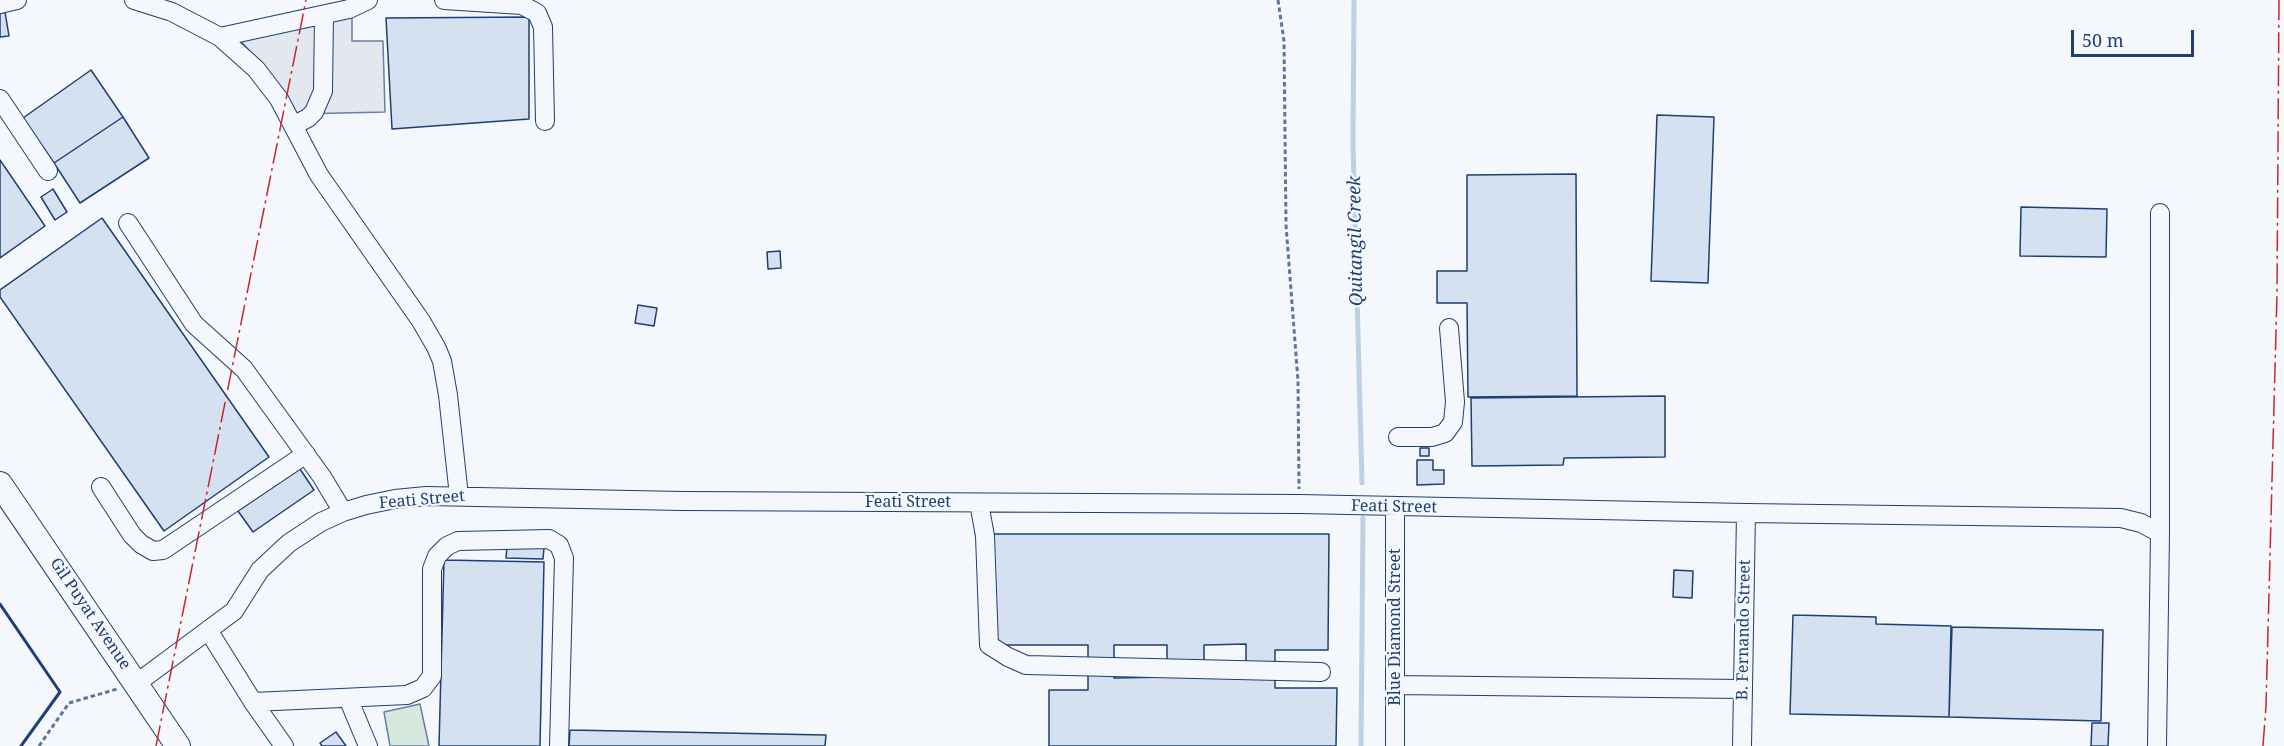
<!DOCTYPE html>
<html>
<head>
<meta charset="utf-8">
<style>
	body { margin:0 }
	#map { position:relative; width:2284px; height:746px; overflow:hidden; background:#f4f7fb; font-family:"Noto Serif",serif }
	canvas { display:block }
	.scale { position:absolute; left:2071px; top:30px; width:123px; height:27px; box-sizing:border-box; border:3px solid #1d3f73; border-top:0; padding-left:8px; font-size:18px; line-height:21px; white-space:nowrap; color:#1d3f73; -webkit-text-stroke:4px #f4f7fb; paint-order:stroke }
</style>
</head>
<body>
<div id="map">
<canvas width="2284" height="746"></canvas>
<div class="scale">50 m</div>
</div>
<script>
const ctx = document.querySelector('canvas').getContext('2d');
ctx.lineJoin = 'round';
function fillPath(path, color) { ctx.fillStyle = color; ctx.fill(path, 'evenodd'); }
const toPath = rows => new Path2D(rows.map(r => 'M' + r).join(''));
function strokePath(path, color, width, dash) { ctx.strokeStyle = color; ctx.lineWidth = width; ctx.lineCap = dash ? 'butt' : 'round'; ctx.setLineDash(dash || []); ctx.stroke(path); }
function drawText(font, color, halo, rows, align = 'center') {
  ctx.font = font + ' "Noto Serif",serif'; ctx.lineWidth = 4.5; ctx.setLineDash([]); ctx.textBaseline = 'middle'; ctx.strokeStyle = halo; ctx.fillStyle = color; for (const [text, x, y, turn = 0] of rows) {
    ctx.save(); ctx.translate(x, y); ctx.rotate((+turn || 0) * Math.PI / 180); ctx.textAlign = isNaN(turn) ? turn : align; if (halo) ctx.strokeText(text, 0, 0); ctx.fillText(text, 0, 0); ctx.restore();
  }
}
const green = toPath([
	[420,704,429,746,390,746,384,712,420,704]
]);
fillPath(green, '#d7e8df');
strokePath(green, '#687fa3', 1.5);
const parking = toPath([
	[352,12,352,41,383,41,385,112,297,114,256,58,238,38,352,12]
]);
fillPath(parking, '#e3e8f0');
strokePath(parking, '#687fa3', 1.5);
strokePath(toPath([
	[1354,0,1353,145,1362,483],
	[1361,746,1363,518]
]), '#bed0e5', 5);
const building = toPath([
	[5,12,9,36,0,37,0,13,5,12],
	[529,17,529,119,392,129,386,18,529,17],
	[91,70,123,117,54,163,23,118,91,70],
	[1657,115,1714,117,1708,283,1651,281,1657,115],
	[123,117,149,158,80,203,54,163,123,117],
	[0,160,45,226,0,258,0,160],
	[1576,174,1577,396,1468,397,1467,303,1437,303,1437,271,1467,271,1467,175,1576,174],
	[53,189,67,212,55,220,41,197,53,189],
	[2021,207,2107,209,2106,257,2020,256,2021,207],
	[102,218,269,457,164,531,0,297,0,290,102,218],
	[780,251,781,268,768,269,767,252,780,251],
	[638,305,657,308,654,326,635,323,638,305],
	[1665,396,1665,457,1564,458,1563,465,1472,466,1471,398,1665,396],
	[1420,448,1429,448,1429,456,1420,456,1420,448],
	[1417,460,1433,460,1433,470,1444,470,1444,484,1417,485,1417,460],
	[300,469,314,490,253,532,238,511,300,469],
	[990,534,1329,534,1328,650,1275,650,1275,688,1337,688,1336,746,1049,746,1049,690,1088,690,1088,645,989,645,990,534],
	[1246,644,1246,678,1204,678,1204,645,1246,644],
	[1114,645,1167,645,1167,677,1114,678,1114,645],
	[507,547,544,548,543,559,506,558,507,547],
	[444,560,544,562,540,746,439,746,444,560],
	[1674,570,1693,571,1692,598,1673,597,1674,570],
	[1793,615,1876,617,1876,624,1951,626,1949,717,1790,714,1793,615],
	[1952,627,2103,630,2101,721,1949,717,1952,627],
	[2092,723,2109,723,2108,746,2091,746,2092,723],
	[570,730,826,735,825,746,569,746,570,730],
	[336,732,346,746,322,746,320,743,336,732]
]);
fillPath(building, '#d5e0f0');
strokePath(building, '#1d3f73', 1.5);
const minor = toPath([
	[134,0,172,12,220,37,256,69,279,99,319,175,421,321,436,347,442,361,448,395,459,496],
	[444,0,522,5,537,13,543,27,545,121],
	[0,4,17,0],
	[220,37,349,9,368,0],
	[0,99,48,171],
	[294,125,308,118,314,112,323,91,324,15],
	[128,223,194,324,244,369,322,477,343,512],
	[1398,437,1432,437,1445,433,1453,422,1455,402,1449,328],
	[101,487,132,535,141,544,153,551,163,550,306,454],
	[979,503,985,536,989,645,1008,657,1026,665,1321,672],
	[208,630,253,702,284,746],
	[137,683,234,611,260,570,289,543,321,522,343,512,366,505,395,499,426,496,682,501,1299,504,1746,513,2121,518,2141,523,2160,533],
	[1395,685,1742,689],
	[348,698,368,746],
	[253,702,407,695,423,688,432,676,432,569,437,556,447,546,458,541,549,539,559,545,564,558,559,746],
	[1395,746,1395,508],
	[1742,746,1746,513],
	[2157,746,2160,533,2160,213]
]);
const major = toPath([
	[0,484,178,746]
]);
strokePath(minor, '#1d3f73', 20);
strokePath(major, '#1d3f73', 26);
strokePath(toPath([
	[1278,0,1284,41,1286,225,1298,381,1299,489],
	[39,746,69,703,117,689]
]), '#5e769c', 3, [4.5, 3]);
strokePath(minor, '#f4f7fb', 18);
strokePath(major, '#f4f7fb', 24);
strokePath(toPath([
	[0,604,60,692,21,746]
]), '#1d3f73', 3);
strokePath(toPath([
	[156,746,306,0],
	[2263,746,2266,706,2277,293,2279,0]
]), '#c62828', 1.5, [21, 4.5, 3, 4.5]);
drawText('16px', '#1d3f73', '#f4f7fb', [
	["Feati Street",422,500,-5],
	["Feati Street",908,502],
	["Feati Street",1394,507,1],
	["Gil Puyat Avenue",90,614,56],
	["Blue Diamond Street",1395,627,-90],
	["B. Fernando Street",1744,630,-89]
]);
drawText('italic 18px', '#1d3f73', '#f4f7fb', [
	["Quitangil Creek",1356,241,-91]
]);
</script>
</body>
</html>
